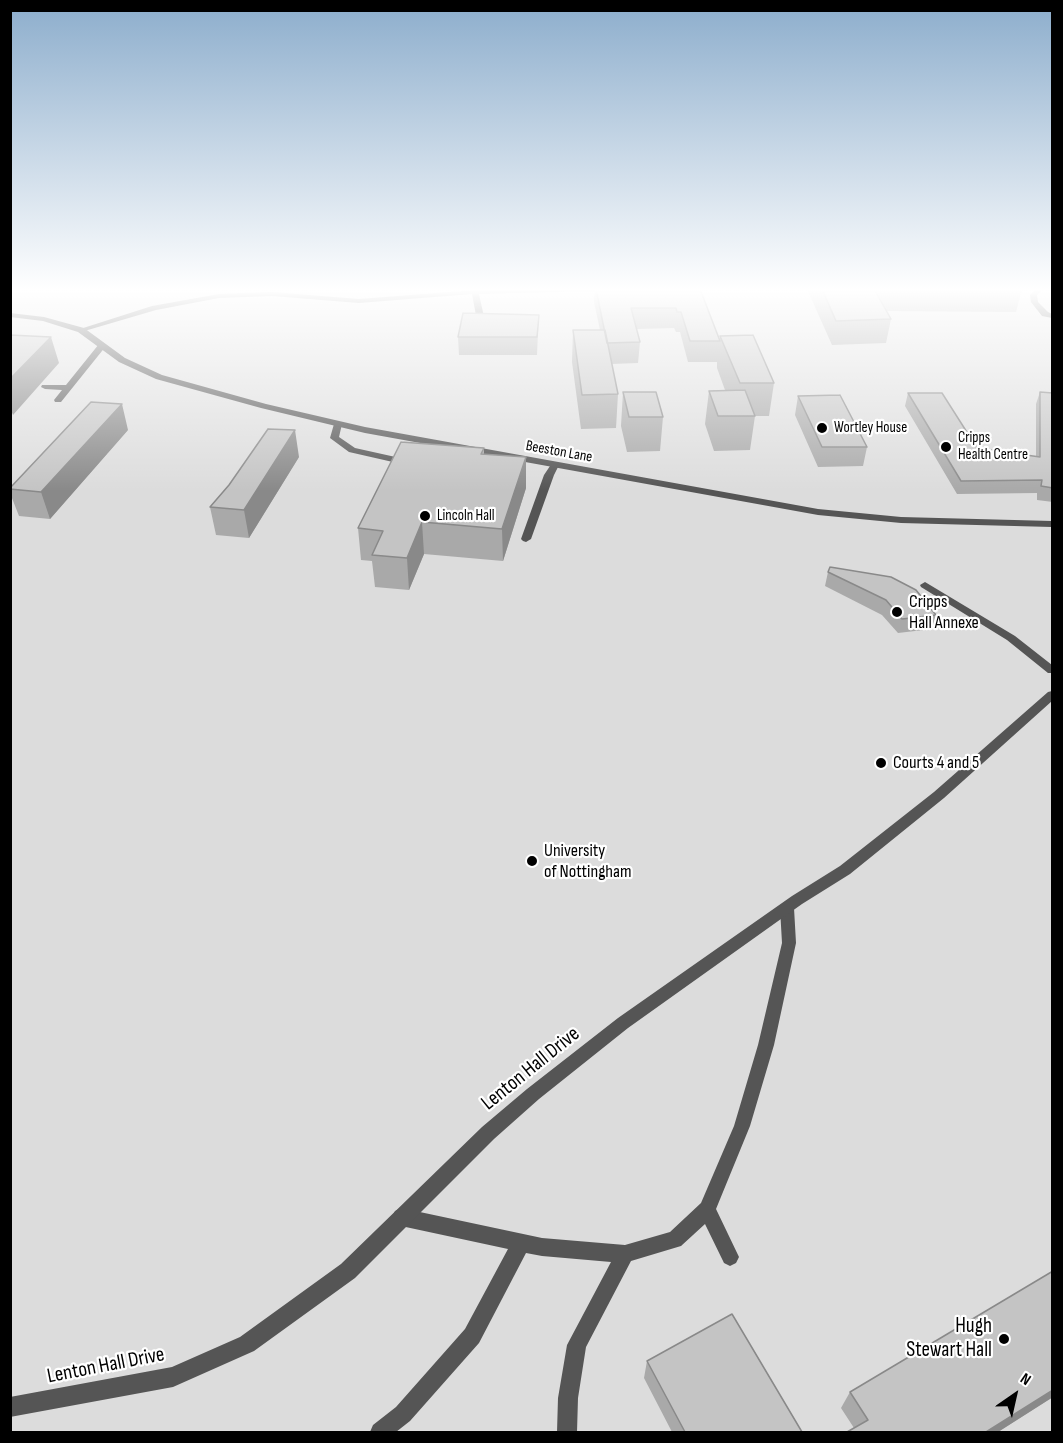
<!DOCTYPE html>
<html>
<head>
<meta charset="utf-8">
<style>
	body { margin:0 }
	#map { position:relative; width:1063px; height:1443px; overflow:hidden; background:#fff; font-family:"Sofia Sans Condensed",sans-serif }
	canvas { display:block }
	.frame { position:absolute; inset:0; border:12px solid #000; pointer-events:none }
	.north { position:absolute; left:985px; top:1365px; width:60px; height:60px; -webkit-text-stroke:4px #fff; paint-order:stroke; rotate:34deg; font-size:16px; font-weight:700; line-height:24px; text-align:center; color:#000 }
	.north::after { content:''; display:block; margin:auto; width:21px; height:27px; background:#000; clip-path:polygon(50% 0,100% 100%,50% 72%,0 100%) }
</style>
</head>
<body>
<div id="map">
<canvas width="1063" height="1443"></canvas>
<div class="frame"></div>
<div class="north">N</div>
</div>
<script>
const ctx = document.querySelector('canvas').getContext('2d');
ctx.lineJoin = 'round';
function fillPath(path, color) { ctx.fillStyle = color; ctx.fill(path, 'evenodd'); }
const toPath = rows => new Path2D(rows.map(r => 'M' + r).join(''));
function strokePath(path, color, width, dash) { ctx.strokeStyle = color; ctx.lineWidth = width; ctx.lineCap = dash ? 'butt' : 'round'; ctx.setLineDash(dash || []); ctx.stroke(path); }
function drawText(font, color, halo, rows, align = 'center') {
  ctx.font = font + ' "Sofia Sans Condensed",sans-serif'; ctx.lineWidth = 4.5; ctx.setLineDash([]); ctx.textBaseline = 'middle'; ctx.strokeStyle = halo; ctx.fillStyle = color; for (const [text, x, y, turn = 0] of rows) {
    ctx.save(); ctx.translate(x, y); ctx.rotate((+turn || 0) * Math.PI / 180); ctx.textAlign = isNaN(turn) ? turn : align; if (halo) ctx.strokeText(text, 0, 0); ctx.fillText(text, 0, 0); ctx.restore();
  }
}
fillPath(toPath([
	[10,289,1052,289,1052,1432,11,1432]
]), '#dcdcdc');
fillPath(toPath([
	[530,289,602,289,599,291,479,294,486,326,482,328,478,326,472,294,359,303,272,296,219,298,156,310,81,332,77,330,152,306,219,294,272,292,359,299,475,290,530,289],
	[1036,289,1043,289,1037,295,1038,302,1048,312,1052,314,1052,318,1042,316,1031,302,1030,295,1036,289],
	[99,344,106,346,61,402,55,402,54,400,62,390,45,389,41,387,42,385,66,385,99,344],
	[338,421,342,424,339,437,355,448,409,460,410,462,406,465,349,452,330,438,334,424,338,421],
	[555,462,559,465,554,475,531,539,526,542,523,541,521,539,544,475,552,463,555,462],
	[925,582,1015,636,1052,665,1052,673,1048,673,1007,640,921,587,920,585,925,582],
	[787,902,792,904,794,908,796,943,774,1045,750,1126,716,1209,739,1257,736,1263,730,1266,724,1263,705,1224,681,1246,631,1261,586,1347,578,1398,577,1432,557,1432,558,1398,567,1345,611,1262,542,1256,526,1253,479,1343,410,1421,396,1432,370,1432,373,1425,396,1407,465,1329,508,1249,401,1226,395,1223,392,1217,395,1211,401,1208,542,1238,625,1245,670,1232,701,1203,734,1126,758,1045,782,943,780,908,782,904,787,902]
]), '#555');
fillPath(toPath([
	[1052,691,1052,701,944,798,850,874,802,904,628,1028,539,1099,494,1139,355,1278,254,1351,173,1387,10,1417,10,1397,172,1367,240,1337,341,1264,482,1127,527,1089,618,1018,792,896,840,866,934,792,1048,692,1052,691]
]), '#555');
fillPath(toPath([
	[10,313,44,317,84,328,125,358,162,375,266,404,365,427,818,509,901,517,1052,521,1052,527,901,523,818,515,365,433,261,408,156,379,119,362,78,332,43,321,10,317,10,313]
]), '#555');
fillPath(toPath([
	[595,289,700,289,720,341,720,336,774,383,769,416,755,416,750,450,714,451,705,424,709,391,725,390,717,368,717,362,688,362,680,332,676,332,674,328,636,329,640,342,638,363,611,364,618,394,616,428,581,429,572,362,573,330,600,330,594,302],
	[807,289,1022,289,1016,312,886,311,891,319,886,343,832,345],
	[539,315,538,332,537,355,459,355,458,337],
	[623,392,663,417,660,451,627,452,621,426],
	[1040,392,1053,393,1053,502,1037,500,1037,493,957,494,905,406,908,393,977,448,1036,457,1036,404],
	[798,396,867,447,863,466,818,467,795,415],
	[128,430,50,519,19,516,10,493,10,488],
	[484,448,484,454,526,488,503,561,424,554,409,590,375,587,372,561,361,560,358,528],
	[299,457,249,538,216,535,210,507,229,485],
	[828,572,936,615,932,629,898,633,882,615,825,586],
	[1053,1271,1053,1397,998,1432,854,1428,841,1408,850,1392],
	[647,1361,802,1432,672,1432,644,1378]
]), '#a9a9a9');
fillPath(toPath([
	[51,337,59,363,13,415,10,408,10,379],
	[122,404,128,430,50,519,41,492],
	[295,430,299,457,249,538,244,510],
	[526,457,526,488,503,561,502,529],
	[422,522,424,554,409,590,407,558],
	[1053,1390,1053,1397,998,1432,986,1432]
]), '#898989');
const building = toPath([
	[596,289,700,289,720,341,690,341,681,312,677,312,676,308,631,308,640,342,607,343,596,289],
	[822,289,874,289,891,319,836,321,822,289],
	[463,313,539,315,537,337,458,337,463,313],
	[573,330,605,330,618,394,582,395,573,330],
	[10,335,51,337,10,379,10,335],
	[753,335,774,383,740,383,720,336,753,335],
	[745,390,755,416,718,416,709,391,745,390],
	[623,392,656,392,663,417,629,417,623,392],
	[1040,392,1053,393,1053,488,1041,486,1042,480,961,481,908,393,942,393,977,448,1040,457,1040,392],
	[840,395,867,447,822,447,798,396,840,395],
	[91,402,122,404,41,492,10,489,10,488,91,402],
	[268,429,295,430,244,510,210,507,229,485,268,429],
	[401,442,484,448,481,454,526,457,502,529,422,522,407,558,372,555,383,531,358,528,401,442],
	[830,567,891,577,916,590,936,615,902,619,886,600,828,572,830,567],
	[1053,1271,1053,1390,986,1432,847,1432,868,1420,850,1392,1053,1271],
	[732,1314,802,1432,685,1432,647,1361,732,1314]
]);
fillPath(building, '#c4c4c4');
strokePath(building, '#898989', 1.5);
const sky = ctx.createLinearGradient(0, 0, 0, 491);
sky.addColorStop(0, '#8cadcc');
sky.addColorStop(0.59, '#fff');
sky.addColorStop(1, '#ffffff00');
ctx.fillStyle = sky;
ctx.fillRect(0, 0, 1063, 491);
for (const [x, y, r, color] of [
	[822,428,6,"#000"],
	[946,447,6,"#000"],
	[425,516,6,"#000"],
	[897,612,6,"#000"],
	[881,763,6,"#000"],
	[532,861,6,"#000"],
	[1004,1339,6,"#000"]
]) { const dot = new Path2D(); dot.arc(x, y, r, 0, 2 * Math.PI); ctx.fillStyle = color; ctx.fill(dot); strokePath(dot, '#fff', 2); }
drawText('15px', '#000', '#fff', [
	["Wortley House",834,428],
	["Cripps",958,438],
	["Health Centre",958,455],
	["Lincoln Hall",437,516]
], 'left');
drawText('15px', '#000', '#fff', [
	["Beeston Lane",559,452,10]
]);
drawText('18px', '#000', '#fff', [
	["Cripps",909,602],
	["Hall Annexe",909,623],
	["Courts 4 and 5",893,763],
	["University",544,851],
	["of Nottingham",544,872]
], 'left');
drawText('21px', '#000', '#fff', [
	["Lenton Hall Drive",531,1069,-39],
	["Lenton Hall Drive",106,1366,-11]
]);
drawText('21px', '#000', '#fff', [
	["Hugh",992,1327],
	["Stewart Hall",992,1351]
], 'right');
</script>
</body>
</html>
